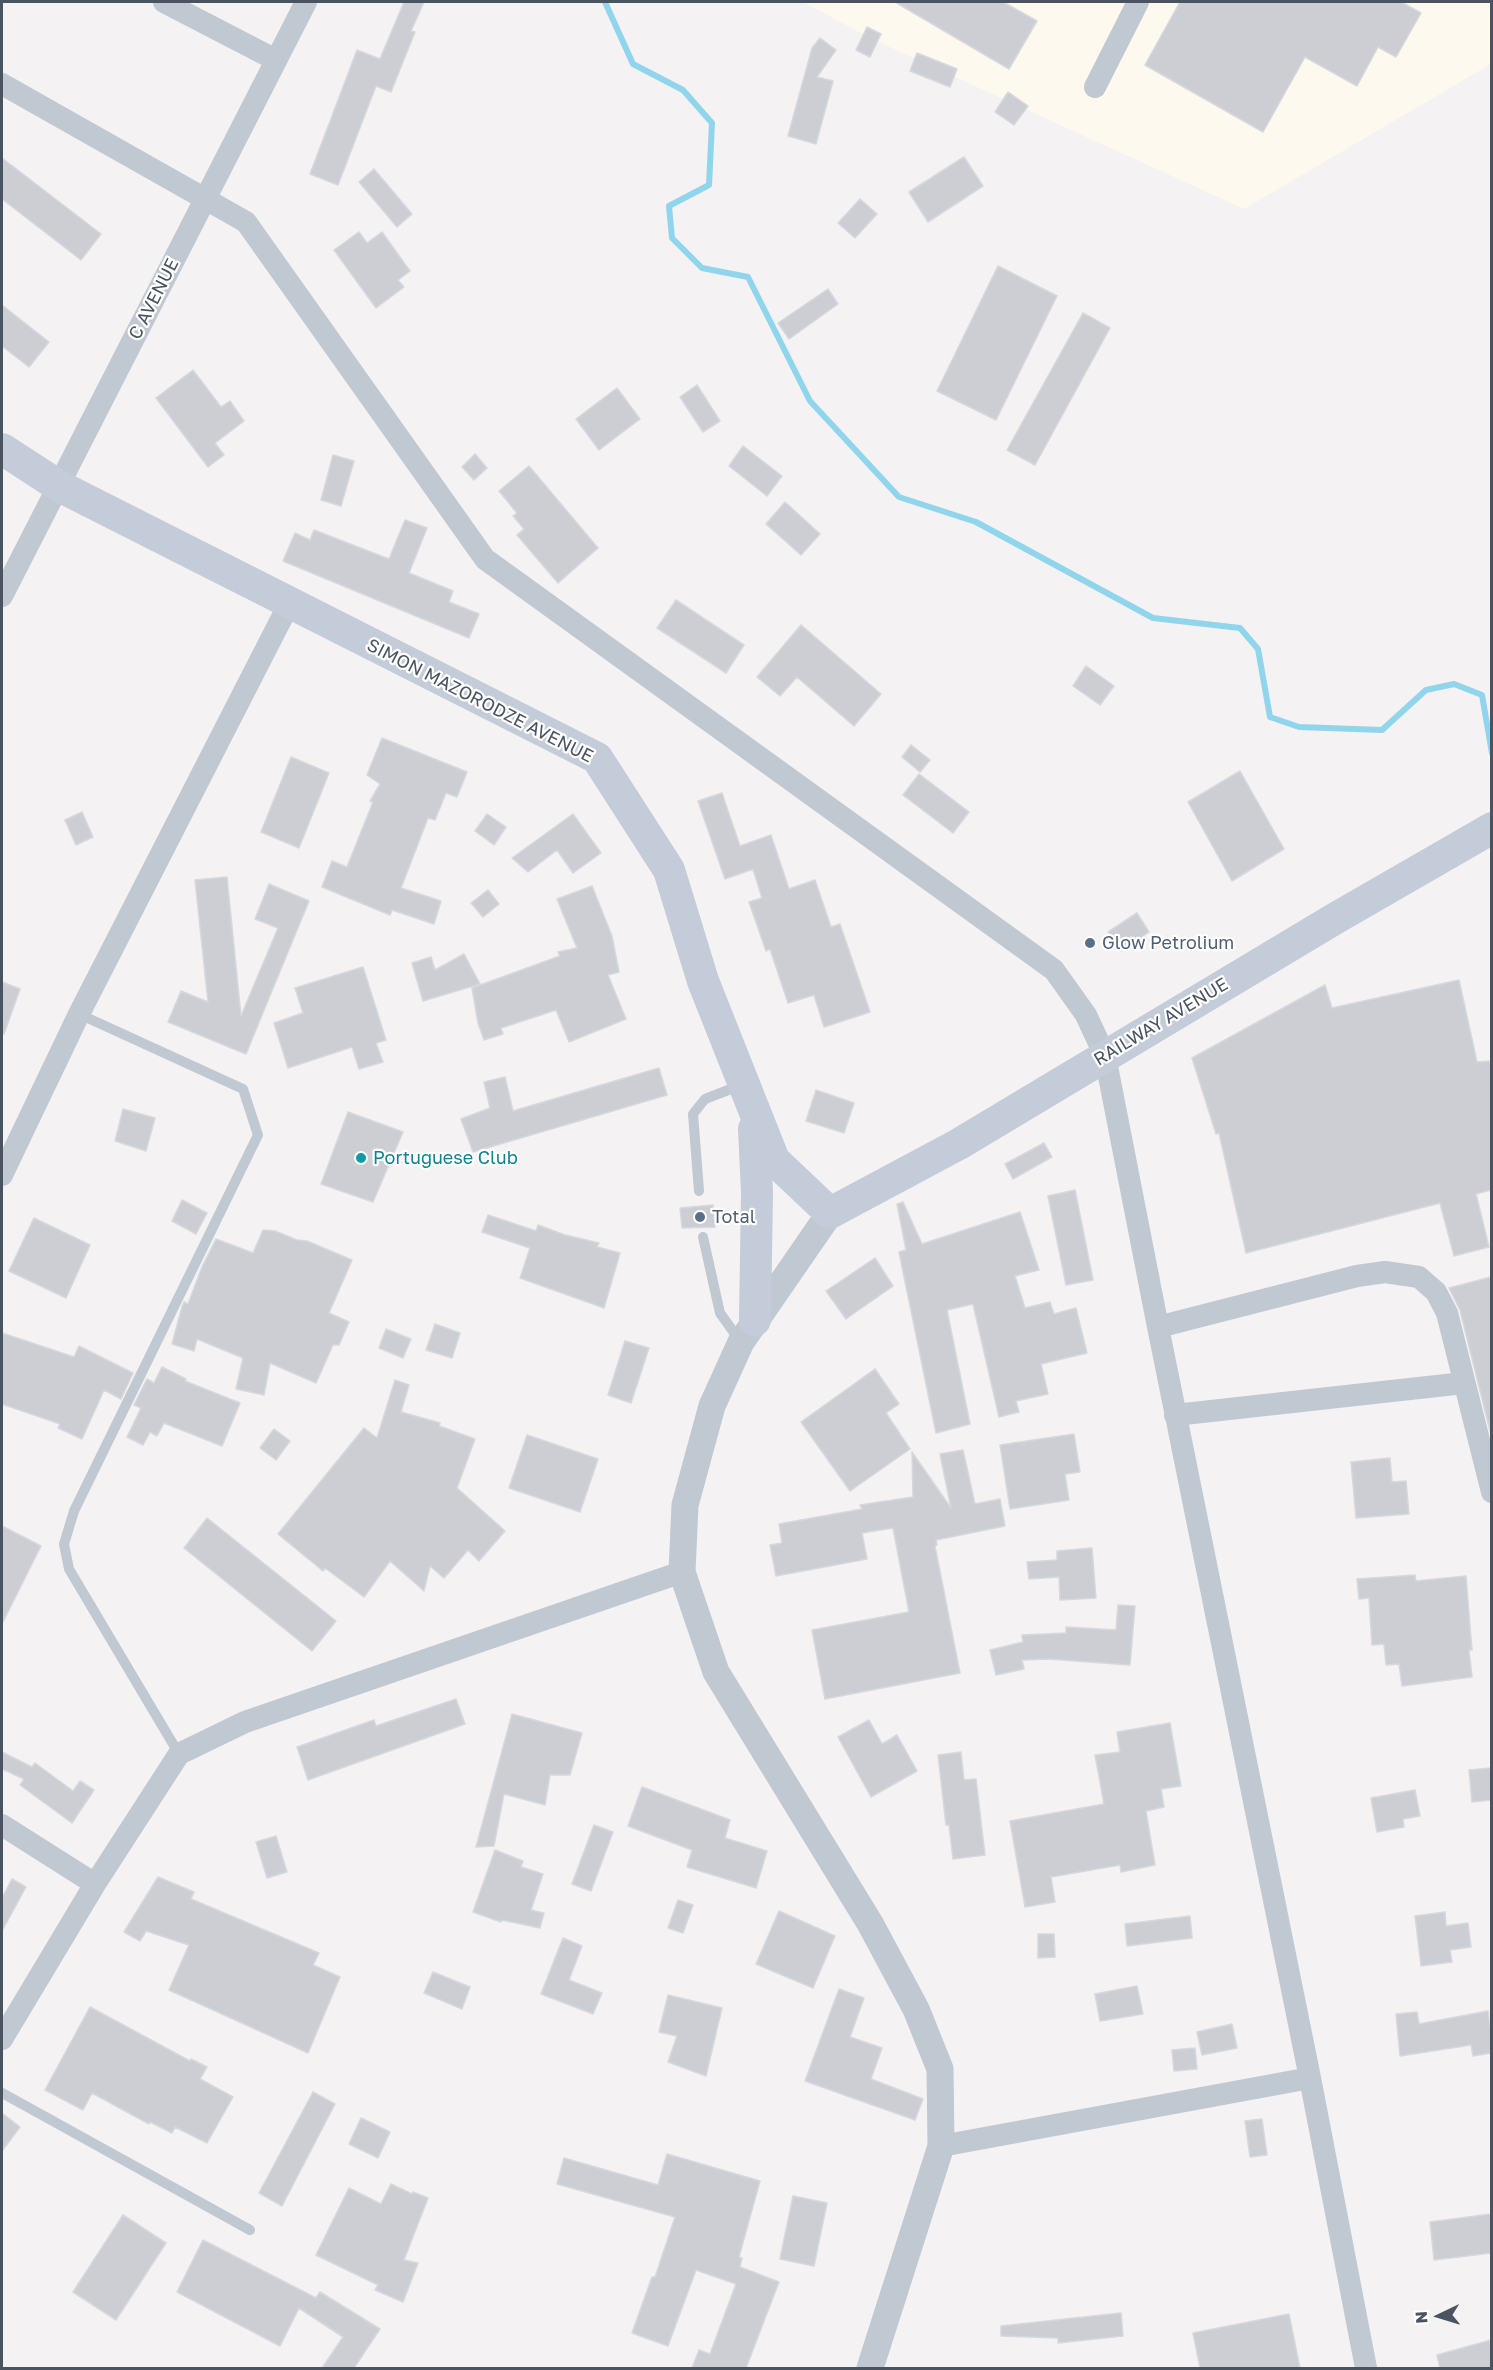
<!DOCTYPE html>
<html>
<head>
<meta charset="utf-8">
<style>
	body { margin:0 }
	#map { position:relative; width:1493px; height:2370px; overflow:hidden; background:#f4f2f2; font-family:"Golos Text",sans-serif }
	canvas { display:block }
	.frame { position:absolute; inset:0; border:3px solid #4a5460; pointer-events:none }
	.north { position:absolute; left:1409px; top:2286px; width:60px; height:60px; -webkit-text-stroke:4px #fff; paint-order:stroke; rotate:266deg; font-size:16px; font-weight:700; line-height:24px; text-align:center; color:#4a5460 }
	.north::after { content:''; display:block; margin:auto; width:21px; height:27px; background:#4a5460; clip-path:polygon(50% 0,100% 100%,50% 72%,0 100%) }
</style>
</head>
<body>
<div id="map">
<canvas width="1493" height="2370"></canvas>
<div class="frame"></div>
<div class="north">N</div>
</div>
<script>
const ctx = document.querySelector('canvas').getContext('2d');
ctx.lineJoin = 'round';
function fillPath(path, color) { ctx.fillStyle = color; ctx.fill(path, 'evenodd'); }
const toPath = rows => new Path2D(rows.map(r => 'M' + r).join(''));
function strokePath(path, color, width, dash) { ctx.strokeStyle = color; ctx.lineWidth = width; ctx.lineCap = dash ? 'butt' : 'round'; ctx.setLineDash(dash || []); ctx.stroke(path); }
function drawText(font, color, halo, rows, align = 'center') {
  ctx.font = font + ' "Golos Text",sans-serif'; ctx.lineWidth = 4.5; ctx.setLineDash([]); ctx.textBaseline = 'middle'; ctx.strokeStyle = halo; ctx.fillStyle = color; for (const [text, x, y, turn = 0] of rows) {
    ctx.save(); ctx.translate(x, y); ctx.rotate((+turn || 0) * Math.PI / 180); ctx.textAlign = isNaN(turn) ? turn : align; if (halo) ctx.strokeText(text, 0, 0); ctx.fillText(text, 0, 0); ctx.restore();
  }
}
fillPath(toPath([
	[803,2,1491,2,1491,64,1244,209,874,40]
]), '#fdf9ee');
strokePath(toPath([
	[605,2,633,64,683,90,712,123,709,185,669,206,672,238,702,268,748,277,810,401,899,497,976,522,1153,618,1240,628,1258,649,1270,717,1299,727,1382,730,1426,690,1454,684,1482,695,1492,753]
]), '#90d5ec', 6);
const building = toPath([
	[404,2,424,2,411,31,415,32,391,92,376,86,338,185,310,174,357,50,380,59,404,2],
	[895,2,1003,2,1037,21,1009,69,895,2],
	[1180,2,1401,2,1421,13,1396,57,1378,47,1357,86,1305,57,1263,132,1145,65,1180,2],
	[867,27,881,34,870,57,856,50,867,27],
	[820,38,836,50,817,77,833,81,816,144,788,136,812,48,820,38],
	[917,53,957,69,950,87,910,71,917,53],
	[1008,92,1028,106,1014,125,995,112,1008,92],
	[964,157,983,186,928,222,909,192,964,157],
	[2,158,101,234,81,260,2,199,2,158],
	[374,169,412,214,397,227,359,182,374,169],
	[860,199,877,214,855,238,838,223,860,199],
	[359,232,367,243,382,232,410,271,398,280,404,287,376,308,334,250,359,232],
	[998,266,1057,296,996,420,937,391,998,266],
	[828,289,838,304,789,339,778,323,828,289],
	[2,305,49,342,29,367,2,346,2,305],
	[1083,313,1110,328,1035,465,1007,450,1083,313],
	[193,370,221,407,230,401,244,421,215,443,224,455,208,467,156,398,193,370],
	[697,385,720,421,703,432,680,397,697,385],
	[617,388,640,419,599,450,576,419,617,388],
	[743,446,782,476,767,496,729,466,743,446],
	[475,454,487,468,474,480,462,467,475,454],
	[333,455,354,461,341,506,321,500,333,455],
	[529,466,598,548,558,583,517,535,524,529,513,516,517,513,499,491,529,466],
	[785,502,820,534,801,555,766,524,785,502],
	[405,520,427,528,409,573,453,591,449,602,479,614,469,638,283,561,295,533,310,540,314,530,389,559,405,520],
	[676,600,744,645,726,673,657,628,676,600],
	[801,625,881,694,854,726,797,677,780,696,757,677,801,625],
	[1086,666,1114,686,1100,705,1073,686,1086,666],
	[382,738,467,772,457,797,446,793,435,820,428,818,401,888,441,901,434,924,392,910,390,915,322,887,332,861,347,867,373,802,370,801,380,784,367,775,382,738],
	[911,745,930,760,920,772,902,757,911,745],
	[291,757,329,773,299,848,261,832,291,757],
	[1240,771,1284,849,1232,881,1188,802,1240,771],
	[919,774,969,812,953,833,903,795,919,774],
	[722,793,740,846,771,835,789,889,815,880,831,927,840,924,870,1012,824,1027,814,995,788,1003,770,949,766,951,749,902,762,898,753,869,725,879,698,801,722,793],
	[82,812,93,837,76,845,65,820,82,812],
	[487,814,506,827,494,845,475,831,487,814],
	[573,814,601,853,573,873,557,850,528,872,512,858,573,814],
	[227,877,241,1016,278,928,255,919,269,884,309,901,246,1054,168,1022,181,991,208,1002,195,880,227,877],
	[592,886,612,936,619,972,608,975,626,1019,569,1042,556,1010,501,1028,503,1034,484,1040,478,1023,472,988,560,956,558,952,577,948,557,899,592,886],
	[488,890,499,904,483,917,471,903,488,890],
	[1137,913,1149,932,1121,951,1108,932,1137,913],
	[464,954,480,984,423,1001,412,963,431,957,435,970,464,954],
	[363,967,386,1040,376,1043,383,1062,359,1069,352,1047,288,1068,274,1023,303,1013,295,988,363,967],
	[1459,980,1477,1062,1491,1061,1491,1190,1476,1194,1489,1247,1454,1256,1440,1203,1246,1253,1219,1133,1216,1134,1192,1058,1325,985,1332,1008,1459,980],
	[2,982,20,989,4,1034,2,1034,2,982],
	[659,1068,667,1095,473,1152,461,1119,490,1108,484,1082,505,1077,513,1111,659,1068],
	[816,1090,854,1103,844,1133,806,1121,816,1090],
	[123,1109,155,1118,146,1151,115,1141,123,1109],
	[348,1112,403,1132,373,1202,321,1184,348,1112],
	[1044,1143,1052,1157,1013,1179,1005,1164,1044,1143],
	[1075,1190,1093,1280,1066,1285,1048,1196,1075,1190],
	[182,1200,207,1213,196,1234,172,1221,182,1200],
	[903,1202,922,1244,1020,1212,1039,1270,1015,1276,1025,1308,1050,1302,1054,1314,1076,1308,1087,1353,1041,1364,1048,1394,1016,1401,1019,1412,999,1417,973,1304,947,1310,970,1424,936,1433,899,1252,906,1250,897,1204,903,1202],
	[713,1205,715,1227,682,1228,680,1208,713,1205],
	[488,1215,536,1231,538,1225,565,1235,599,1243,597,1247,620,1253,604,1308,520,1278,530,1248,482,1232,488,1215],
	[34,1218,90,1245,66,1298,9,1271,34,1218],
	[263,1230,275,1231,297,1240,307,1241,352,1260,329,1313,349,1322,339,1345,333,1345,316,1383,270,1363,264,1395,236,1389,243,1358,197,1339,194,1351,172,1344,182,1307,184,1302,188,1304,202,1267,216,1239,253,1253,263,1230],
	[875,1258,893,1286,846,1319,826,1291,875,1258],
	[1491,1277,1491,1435,1460,1310,1449,1288,1491,1277],
	[435,1324,460,1333,452,1358,426,1350,435,1324],
	[386,1329,411,1339,403,1358,379,1348,386,1329],
	[2,1333,74,1357,79,1346,133,1373,121,1399,104,1390,82,1439,58,1428,60,1424,2,1404,2,1333],
	[625,1341,649,1348,631,1403,608,1395,625,1341],
	[162,1367,186,1379,185,1381,240,1403,222,1446,164,1423,157,1436,150,1432,143,1445,127,1437,141,1408,134,1405,147,1379,154,1383,162,1367],
	[875,1369,899,1404,886,1413,910,1449,850,1491,801,1422,875,1369],
	[395,1380,409,1385,401,1412,440,1423,439,1426,475,1439,457,1488,505,1531,479,1561,468,1550,444,1578,430,1566,424,1591,390,1561,364,1597,325,1568,323,1571,278,1534,364,1428,377,1438,395,1380],
	[274,1429,290,1441,276,1460,260,1448,274,1429],
	[1074,1434,1080,1472,1065,1474,1069,1500,1010,1509,1000,1445,1074,1434],
	[527,1435,598,1459,580,1512,509,1488,527,1435],
	[963,1450,975,1504,1000,1499,1005,1526,936,1540,937,1545,935,1546,960,1673,825,1699,812,1630,909,1612,893,1528,862,1533,867,1559,776,1576,770,1545,782,1543,779,1524,862,1509,860,1505,913,1497,912,1452,951,1508,940,1454,963,1450],
	[1390,1458,1392,1482,1406,1481,1409,1514,1356,1518,1351,1462,1390,1458],
	[207,1518,336,1621,312,1651,184,1548,207,1518],
	[2,1526,41,1546,2,1624,2,1526],
	[1092,1548,1096,1598,1060,1600,1059,1577,1029,1579,1027,1562,1057,1560,1057,1551,1092,1548],
	[1415,1575,1416,1581,1466,1576,1472,1650,1469,1650,1472,1677,1402,1686,1399,1664,1386,1665,1384,1644,1372,1645,1369,1598,1359,1599,1357,1579,1415,1575],
	[1118,1605,1135,1606,1130,1665,1049,1659,1022,1660,1024,1669,996,1675,990,1650,1023,1642,1022,1635,1066,1633,1066,1627,1116,1630,1118,1605],
	[456,1699,465,1724,308,1780,297,1747,374,1720,376,1726,456,1699],
	[512,1714,582,1733,570,1775,550,1775,545,1805,504,1794,494,1846,476,1847,512,1714],
	[869,1720,882,1744,897,1735,917,1771,871,1797,838,1737,869,1720],
	[1170,1723,1181,1786,1161,1789,1164,1807,1146,1811,1155,1865,1121,1872,1120,1865,1051,1877,1055,1902,1025,1907,1010,1821,1104,1804,1095,1755,1120,1752,1117,1732,1170,1723],
	[2,1752,32,1767,35,1763,73,1791,80,1781,94,1790,72,1823,20,1785,24,1779,2,1769,2,1752],
	[961,1752,964,1780,976,1779,985,1855,953,1859,949,1825,946,1825,938,1755,961,1752],
	[1491,1768,1491,1800,1472,1802,1469,1770,1491,1768],
	[642,1787,730,1820,725,1838,767,1851,756,1888,687,1867,692,1850,628,1826,642,1787],
	[1415,1790,1420,1816,1403,1819,1404,1827,1377,1832,1371,1798,1415,1790],
	[594,1825,613,1832,591,1891,572,1884,594,1825],
	[276,1836,287,1872,267,1878,256,1842,276,1836],
	[495,1850,523,1861,521,1867,543,1874,531,1910,544,1913,540,1928,502,1920,501,1922,473,1912,495,1850],
	[158,1877,194,1892,191,1899,319,1953,313,1965,340,1977,308,2053,169,1990,189,1945,146,1931,140,1941,124,1932,158,1877],
	[12,1879,26,1887,2,1931,2,1898,12,1879],
	[678,1900,693,1905,683,1933,668,1928,678,1900],
	[779,1911,835,1936,813,1988,756,1964,779,1911],
	[1445,1912,1446,1926,1468,1923,1471,1947,1450,1950,1452,1962,1421,1966,1415,1916,1445,1912],
	[1190,1916,1192,1938,1127,1946,1125,1924,1190,1916],
	[1038,1934,1054,1934,1055,1957,1038,1958,1038,1934],
	[563,1938,582,1946,569,1980,602,1993,593,2014,541,1994,563,1938],
	[433,1972,470,1987,462,2009,424,1993,433,1972],
	[1137,1986,1143,2014,1100,2021,1095,1994,1137,1986],
	[839,1989,864,1998,850,2037,882,2048,871,2079,923,2099,915,2120,805,2081,839,1989],
	[668,1995,722,2008,706,2076,668,2062,677,2036,659,2032,668,1995],
	[90,2007,190,2061,191,2059,207,2067,200,2079,233,2097,207,2143,175,2127,172,2133,150,2122,149,2124,92,2093,83,2110,45,2090,90,2007],
	[1488,2011,1491,2034,1491,2053,1473,2056,1471,2045,1400,2056,1396,2014,1417,2012,1419,2024,1488,2011],
	[1232,2024,1237,2048,1202,2055,1197,2032,1232,2024],
	[1195,2048,1197,2069,1174,2071,1172,2050,1195,2048],
	[313,2092,335,2104,282,2206,259,2193,313,2092],
	[2,2113,20,2127,2,2151,2,2113],
	[361,2118,390,2132,378,2158,349,2144,361,2118],
	[1262,2119,1267,2155,1250,2157,1245,2121,1262,2119],
	[667,2154,760,2181,739,2257,742,2258,740,2267,779,2282,746,2368,692,2368,699,2350,710,2354,736,2284,696,2270,668,2346,632,2333,652,2277,655,2277,675,2217,557,2184,564,2158,658,2185,667,2154],
	[391,2184,412,2194,413,2192,428,2198,404,2260,418,2263,403,2302,375,2290,378,2285,316,2255,349,2188,381,2204,391,2184],
	[793,2196,827,2203,814,2266,780,2259,793,2196],
	[1491,2214,1491,2253,1434,2260,1430,2222,1491,2214],
	[123,2215,166,2243,116,2320,73,2292,123,2215],
	[203,2240,316,2298,320,2292,380,2329,354,2368,322,2368,343,2337,299,2308,280,2346,177,2292,203,2240],
	[1121,2313,1123,2336,1058,2343,1058,2338,1001,2336,1001,2326,1121,2313],
	[1289,2314,1300,2368,1200,2368,1193,2333,1289,2314],
	[1491,2340,1491,2368,1440,2368,1437,2355,1491,2340]
]);
fillPath(building, '#ccced4');
strokePath(building, '#d6d8dd', 1.5);
strokePath(toPath([
	[79,1014,243,1089,258,1135,74,1511,64,1544,69,1569,179,1754],
	[699,1191,693,1114,705,1099,741,1085],
	[703,1237,720,1313,740,1341],
	[2,2093,250,2230]
]), '#c0c8d1', 10);
strokePath(toPath([
	[164,2,276,60],
	[2,84,246,222,485,559,1054,970,1086,1015,1105,1056,1158,1327,1310,2078,1366,2368],
	[1095,87,1138,2],
	[2,596,306,2],
	[2,1175,79,1014,289,604],
	[1158,1327,1357,1276,1385,1272,1419,1277,1436,1292,1447,1313,1492,1492],
	[1175,1415,1464,1383],
	[2,1825,95,1884],
	[2,2039,95,1884,179,1754,245,1722,682,1572],
	[941,2146,1310,2078]
]), '#c0c8d1', 22);
strokePath(toPath([
	[830,1213,741,1342,712,1406,685,1505,682,1572,716,1672,871,1925,916,2009,940,2069,941,2146,870,2368]
]), '#c0c8d1', 27);
strokePath(toPath([
	[2,449,59,486,597,758,669,870,703,981,774,1160,830,1213,959,1144,1336,918,1492,828],
	[754,1129,757,1192,755,1320]
]), '#c3ccd8', 32);
for (const [x, y, r, color] of [
	[1090,943,6,"#5c6f8a"],
	[361,1158,6,"#0f9aa8"],
	[700,1217,6,"#5c6f8a"]
]) { const dot = new Path2D(); dot.arc(x, y, r, 0, 2 * Math.PI); ctx.fillStyle = color; ctx.fill(dot); strokePath(dot, '#fff', 2); }
drawText('18px', '#4a5460', '#fff', [
	["C AVENUE",154,299,-63],
	["SIMON MAZORODZE AVENUE",480,701,27],
	["RAILWAY AVENUE",1161,1022,-31]
]);
drawText('18px', '#4e5e75', '#fff', [
	["Glow Petrolium",1102,943],
	["Total",712,1217]
], 'left');
drawText('18px', '#0d838f', '#fff', [
	["Portuguese Club",373,1158]
], 'left');
</script>
</body>
</html>
